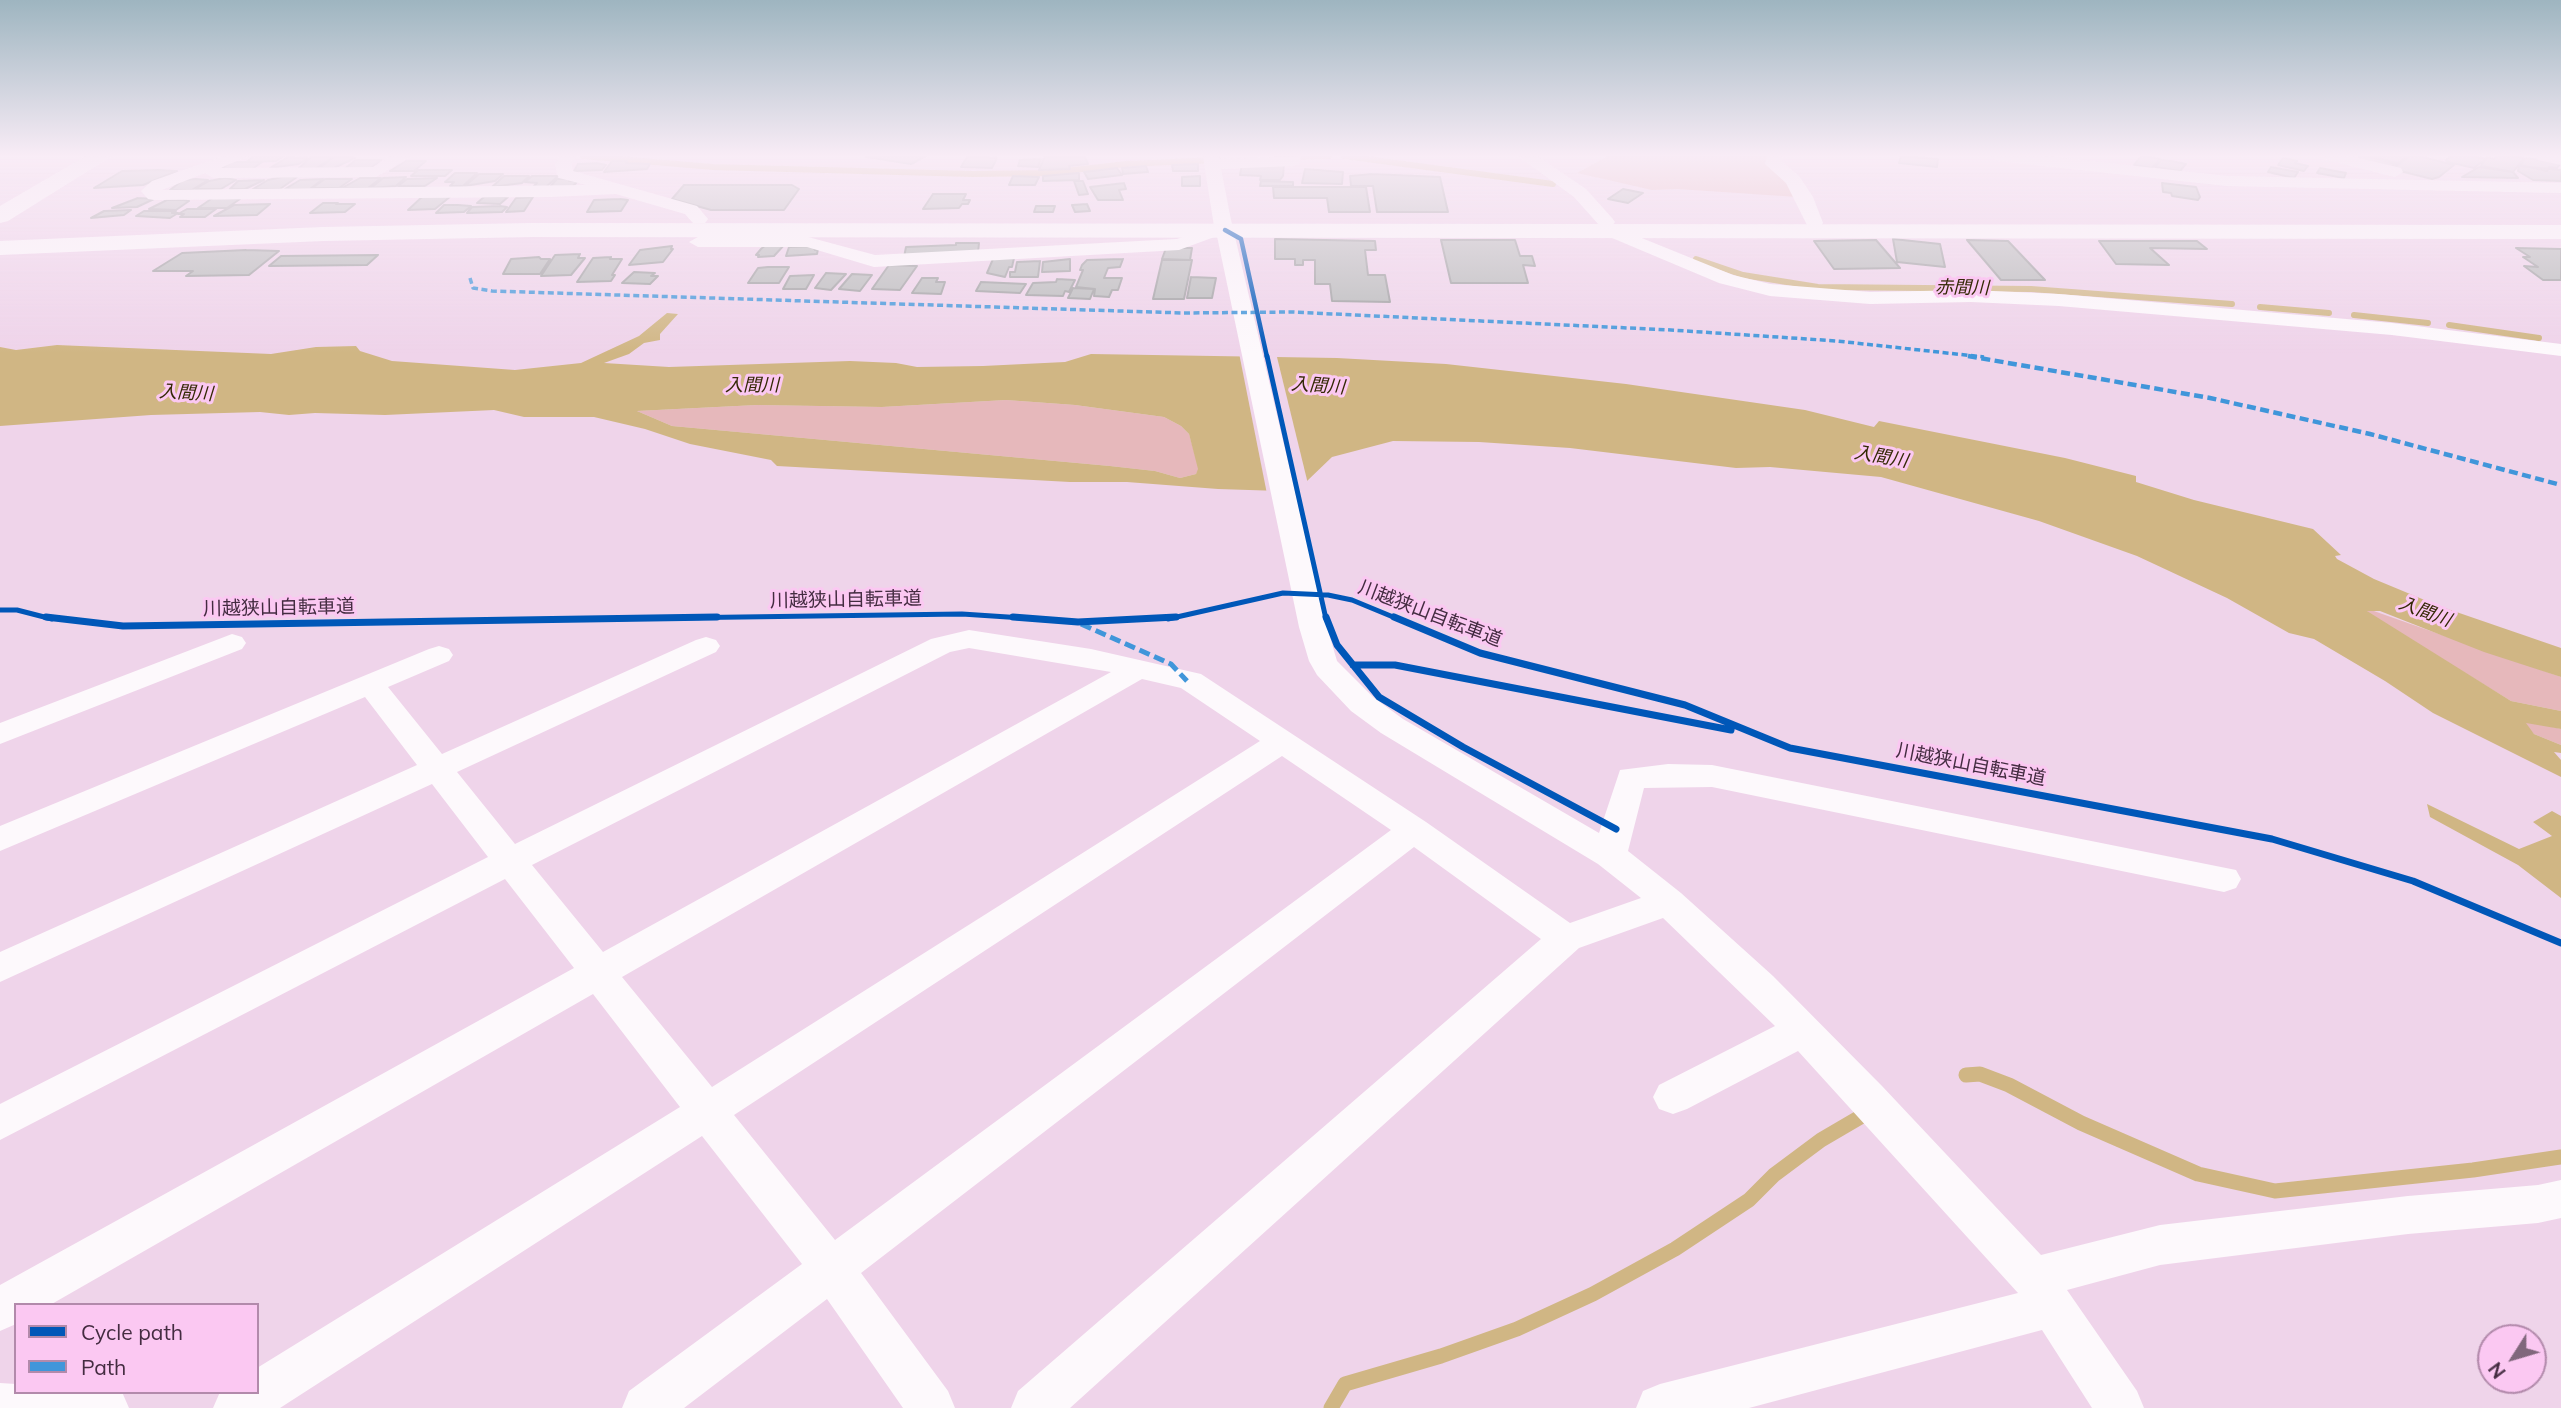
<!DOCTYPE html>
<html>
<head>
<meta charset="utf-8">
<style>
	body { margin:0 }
	#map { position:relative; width:2561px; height:1408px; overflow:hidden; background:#efd4ea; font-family:Mulish,sans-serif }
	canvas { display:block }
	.legend { position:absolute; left:14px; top:1303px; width:245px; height:91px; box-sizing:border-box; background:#fbc8f2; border:2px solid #b28aab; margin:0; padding:9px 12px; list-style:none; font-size:21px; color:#442c41 }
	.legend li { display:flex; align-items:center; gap:14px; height:35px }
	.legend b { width:35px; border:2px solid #b28aab }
	.north { position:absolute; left:2477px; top:1324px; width:70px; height:70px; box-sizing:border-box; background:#fbc8f2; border:2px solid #b28aab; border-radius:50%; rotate:233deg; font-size:19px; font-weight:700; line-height:28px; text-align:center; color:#442c41 }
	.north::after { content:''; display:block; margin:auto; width:24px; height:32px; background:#80677c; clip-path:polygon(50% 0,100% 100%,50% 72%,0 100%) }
</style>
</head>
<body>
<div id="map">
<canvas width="2561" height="1408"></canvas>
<ul class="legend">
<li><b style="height:9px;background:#0057b8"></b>Cycle path</li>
<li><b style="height:9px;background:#4096da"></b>Path</li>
</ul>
<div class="north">N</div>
</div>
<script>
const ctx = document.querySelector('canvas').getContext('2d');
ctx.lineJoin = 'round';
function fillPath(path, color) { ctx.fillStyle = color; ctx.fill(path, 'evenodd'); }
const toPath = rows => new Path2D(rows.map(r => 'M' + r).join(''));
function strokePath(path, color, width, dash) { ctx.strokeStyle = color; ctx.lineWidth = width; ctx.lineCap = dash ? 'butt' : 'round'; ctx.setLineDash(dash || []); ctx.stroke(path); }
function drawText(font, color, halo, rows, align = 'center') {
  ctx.font = font + ' Mulish,"Noto Sans JP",sans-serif'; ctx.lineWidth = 6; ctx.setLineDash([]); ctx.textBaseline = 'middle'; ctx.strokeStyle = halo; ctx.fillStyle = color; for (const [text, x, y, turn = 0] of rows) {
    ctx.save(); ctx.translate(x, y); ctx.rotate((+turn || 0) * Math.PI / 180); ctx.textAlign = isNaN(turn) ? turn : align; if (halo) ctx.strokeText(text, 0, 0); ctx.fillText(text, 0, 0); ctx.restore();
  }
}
fillPath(toPath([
	[1608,156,1769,156,1797,197,1677,189,1652,190,1577,173],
	[1006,400,1075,405,1164,417,1181,426,1189,434,1199,469,1196,474,1180,478,1155,471,1110,466,672,426,637,411,757,405,882,407],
	[2371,610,2561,677,2561,711,2511,701,2368,614,2367,611],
	[2529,721,2561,729,2561,745,2534,734,2526,726,2525,723]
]), '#e6b8bb');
fillPath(toPath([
	[667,313,678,314,660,334,660,340,644,343,629,354,604,363,669,367,850,361,896,363,917,367,983,366,1065,362,1091,354,1337,358,1446,364,1626,384,1805,410,1874,427,1879,421,2065,458,2136,476,2136,482,2194,500,2313,529,2341,555,2335,556,2337,559,2374,579,2439,606,2561,648,2561,677,2484,652,2380,611,2367,611,2511,701,2561,711,2561,729,2526,723,2534,734,2561,745,2561,753,2554,752,2561,760,2561,777,2433,713,2385,681,2314,639,2289,633,2227,598,2137,556,2039,521,1881,477,1770,467,1736,468,1570,448,1479,442,1393,441,1332,457,1307,481,1292,489,1280,491,1218,489,1127,482,1070,482,777,466,771,460,690,444,645,429,594,417,524,417,494,410,385,415,315,413,289,415,260,412,151,415,0,426,0,347,16,350,57,345,271,354,316,347,356,346,360,351,392,361,515,370,581,363,639,336],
	[1006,400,1075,405,1164,417,1181,426,1189,434,1198,469,1196,474,1180,478,1155,471,1110,466,672,426,637,411,757,405,882,407],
	[2427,804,2519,849,2552,836,2533,822,2552,811,2561,816,2561,898,2518,865,2430,817]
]), '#d0b684');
fillPath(toPath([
	[1239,353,1276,353,1308,484,1293,492,1267,494]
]), '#efd4ea');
strokePath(toPath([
	[583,156,713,167,973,174,1047,173,1126,164,1218,160],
	[1344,156,1553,184],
	[1286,157,1329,156],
	[1696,259,1743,275,1818,287,2031,289,2232,304],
	[2260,307,2329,313],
	[2354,315,2428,323],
	[2449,325,2539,338]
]), '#d0b684', 6);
strokePath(toPath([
	[1966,1075,1980,1074,2009,1085,2081,1123,2198,1174,2275,1191,2473,1170,2561,1157],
	[1331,1408,1345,1384,1441,1356,1517,1329,1593,1294,1675,1249,1749,1200,1774,1175,1821,1140,1862,1116]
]), '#d0b684', 15);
const building = toPath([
	[254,156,284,156,276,161,246,162,254,156],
	[926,156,911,164,866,157,867,156,926,156],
	[1045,156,1085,157,1088,164,1069,166,1070,169,1039,170,1045,156],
	[1901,156,1938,159,1937,167,1899,163,1901,156],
	[2141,156,2146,156,2160,159,2152,168,2134,165,2141,156],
	[2366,156,2396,164,2389,168,2357,160,2361,156,2366,156],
	[2369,156,2407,156,2398,163,2369,156],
	[2410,156,2419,156,2454,165,2439,177,2432,179,2392,169,2410,156],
	[2451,156,2473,156,2486,159,2474,168,2448,162,2446,160,2451,156],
	[2496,156,2513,156,2524,158,2513,172,2481,166,2487,157,2494,159,2496,156],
	[288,157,308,158,299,164,270,168,288,157],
	[311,157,331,157,332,158,315,169,299,168,311,157],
	[334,157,352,157,355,158,334,168,319,168,334,157],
	[967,157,987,157,997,158,992,168,961,167,967,157],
	[2283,158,2297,161,2295,163,2308,166,2304,171,2278,165,2283,158],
	[2526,158,2561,163,2557,168,2549,167,2547,171,2520,165,2526,158],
	[1041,159,1038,167,1018,166,1020,160,1041,159],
	[356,160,381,160,370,169,344,169,356,160],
	[2161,160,2171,161,2186,164,2180,171,2155,167,2161,160],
	[406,161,426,161,414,171,390,171,406,161],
	[612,161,627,161,626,163,650,164,647,169,604,172,612,161],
	[231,162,262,162,251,170,220,170,231,162],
	[578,164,597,163,606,165,602,170,574,171,578,164],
	[1198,164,1198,171,1173,171,1172,165,1198,164],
	[1242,164,1284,164,1283,176,1280,180,1260,180,1261,176,1240,175,1242,164],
	[1146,166,1148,172,1123,174,1122,168,1146,166],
	[2519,166,2561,170,2561,181,2533,180,2518,171,2519,166],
	[2271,167,2298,172,2294,178,2268,172,2271,167],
	[2479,167,2513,172,2518,178,2462,177,2479,167],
	[1117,168,1122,175,1088,179,1084,172,1117,168],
	[2320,168,2346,173,2344,178,2317,173,2320,168],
	[1305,169,1343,172,1342,184,1302,183,1305,169],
	[418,170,452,170,445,176,411,176,418,170],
	[122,171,158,170,177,171,143,185,94,188,122,171],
	[455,173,477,173,463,186,450,186,454,182,445,182,455,173],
	[1079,173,1079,180,1043,181,1043,176,1079,173],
	[479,174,503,174,495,181,465,186,479,174],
	[1372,174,1440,177,1448,212,1377,212,1373,186,1351,186,1350,176,1372,174],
	[504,176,529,176,522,183,492,187,504,176],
	[532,176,558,176,546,187,533,187,537,183,525,182,532,176],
	[1013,176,1039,177,1035,185,1009,185,1013,176],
	[1200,176,1200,186,1182,186,1182,177,1200,176],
	[282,177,297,177,280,189,253,189,268,180,282,177],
	[406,177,396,186,371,188,383,178,406,177],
	[225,178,236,180,221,189,195,189,209,181,225,178],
	[360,178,381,178,368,188,342,188,360,178],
	[437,178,425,186,398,186,407,179,437,178],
	[196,179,208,180,192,190,170,190,183,180,196,179],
	[323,179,310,189,285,189,300,180,323,179],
	[325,179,352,179,339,188,312,188,325,179],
	[557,179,571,179,569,181,578,181,571,188,549,188,557,179],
	[264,180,245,189,230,189,238,181,264,180],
	[1074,181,1083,181,1088,194,1079,195,1074,181],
	[1261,181,1293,182,1293,186,1260,186,1261,181],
	[1124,183,1126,189,1119,190,1123,200,1098,200,1090,187,1124,183],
	[2162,183,2196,187,2200,197,2198,200,2172,196,2171,193,2163,192,2162,183],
	[684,185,792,185,799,189,784,210,711,210,672,199,684,185],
	[1273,187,1366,187,1370,212,1329,212,1327,198,1274,198,1273,187],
	[1623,189,1643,193,1628,203,1608,199,1623,189],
	[933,194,966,194,963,200,970,200,968,204,962,204,959,208,923,209,933,194],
	[423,196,451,196,435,209,408,210,423,196],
	[214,197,240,199,227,208,198,208,214,197],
	[484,197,508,197,500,204,477,203,484,197],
	[533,197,524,211,506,212,516,198,533,197],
	[138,198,154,199,137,207,112,208,138,198],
	[620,199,628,200,621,211,587,212,594,200,620,199],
	[167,200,184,200,189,201,176,210,149,209,167,200],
	[323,203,338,203,336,204,355,204,345,212,310,213,323,203],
	[270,204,257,215,214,216,234,205,270,204],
	[1087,204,1090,211,1075,212,1072,205,1087,204],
	[444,205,458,205,471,206,464,212,436,213,444,205],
	[500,206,507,207,502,212,467,213,472,207,500,206],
	[1036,206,1055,206,1053,212,1034,212,1036,206],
	[187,209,216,209,205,217,180,217,184,214,178,214,187,209],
	[131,210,124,215,91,218,104,211,131,210],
	[144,211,176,211,172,213,178,213,170,218,136,216,144,211],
	[1275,239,1375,241,1376,250,1365,250,1368,275,1385,275,1390,302,1332,301,1330,284,1315,284,1315,260,1303,260,1303,265,1295,265,1295,259,1275,259,1275,239],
	[1893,239,1940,244,1945,267,1897,262,1893,239],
	[1441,240,1515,240,1520,256,1532,256,1535,266,1523,265,1528,283,1451,283,1441,240],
	[1876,240,1900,268,1834,269,1814,241,1876,240],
	[1967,240,2008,241,2045,280,2001,280,1967,240],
	[2099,241,2197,241,2207,249,2150,248,2169,265,2116,264,2099,241],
	[956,243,979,243,978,253,904,257,906,247,956,245,956,243],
	[767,244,785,244,774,256,758,257,759,255,756,255,761,249,767,244],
	[672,246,671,249,673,249,663,262,629,265,640,250,672,246],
	[813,246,815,250,818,249,817,254,786,256,789,247,813,246],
	[1166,248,1192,248,1190,260,1162,259,1166,248],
	[2516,248,2561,249,2561,280,2543,280,2524,266,2538,267,2523,257,2530,257,2516,248],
	[246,250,279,251,249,275,186,276,193,271,153,271,182,253,246,250],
	[580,254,578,258,585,258,571,275,541,276,555,255,580,254],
	[378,255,367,265,269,266,281,256,378,255],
	[539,257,541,259,550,259,540,274,503,274,511,259,539,257],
	[611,257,610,259,622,259,612,275,615,275,611,281,577,282,593,258,611,257],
	[1014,258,1012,267,1009,267,1005,277,987,273,993,259,1014,258],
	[1070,259,1070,271,1042,272,1043,262,1070,259],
	[1123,259,1120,267,1108,268,1104,278,1122,278,1118,290,1112,290,1109,297,1094,296,1095,289,1076,287,1083,270,1080,270,1082,265,1087,260,1123,259],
	[1162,260,1192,260,1184,299,1153,299,1162,260],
	[1040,261,1038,277,1010,277,1010,272,1015,272,1017,262,1040,261],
	[889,265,917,266,900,290,872,289,889,265],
	[768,267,789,267,779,283,748,283,758,268,768,267],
	[634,272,655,273,651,276,658,276,650,284,622,283,634,272],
	[826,273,846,274,831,290,815,288,826,273],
	[852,274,872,275,860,291,839,289,852,274],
	[814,275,806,289,783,289,790,276,814,275],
	[1191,277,1216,278,1212,298,1187,298,1191,277],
	[922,278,938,278,936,282,945,282,941,294,912,293,922,278],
	[1057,279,1075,280,1069,292,1065,291,1063,296,1026,295,1033,283,1056,282,1057,279],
	[981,282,1026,284,1020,293,976,291,981,282],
	[1073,288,1094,289,1090,299,1068,298,1073,288]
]);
fillPath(building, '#b9bbbb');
strokePath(building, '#9fa0a1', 2);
fillPath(toPath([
	[224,156,249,156,220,168,373,167,391,156,411,156,376,177,213,178,205,173,162,190,586,185,559,178,557,174,555,164,560,156,577,156,571,164,573,171,697,206,708,219,705,223,693,223,685,214,616,194,550,197,154,200,148,199,141,191,152,181,224,156],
	[1203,156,1219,156,1220,159,1301,156,1299,164,1293,166,1221,169,1231,220,1327,627,1337,661,1373,697,1403,719,1599,833,1620,770,1668,764,1712,765,2236,870,2241,879,2236,888,2224,892,1712,787,1644,788,1628,851,1681,893,1773,976,1882,1086,2041,1255,2160,1225,2408,1196,2538,1185,2561,1180,2561,1218,2538,1223,2408,1234,2160,1265,2067,1290,2137,1391,2144,1408,2092,1408,2042,1330,1749,1408,1636,1408,1643,1391,1660,1384,2018,1293,1798,1051,1687,1109,1673,1114,1659,1109,1653,1097,1659,1085,1775,1026,1663,918,1579,948,1070,1408,1011,1408,1018,1391,1541,939,1414,847,861,1273,948,1391,955,1408,903,1408,827,1299,684,1408,622,1408,629,1391,802,1264,702,1136,280,1408,213,1408,220,1392,257,1392,257,1368,680,1107,593,994,50,1305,16,1305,16,1324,0,1331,0,1285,574,968,505,879,0,1140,0,1104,488,857,432,784,0,982,0,952,417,765,365,697,0,851,0,826,429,649,439,646,449,649,453,655,449,661,388,687,442,754,696,640,706,637,716,640,720,646,716,652,457,772,515,844,931,639,969,630,1091,649,1201,674,1426,822,1570,923,1641,898,1598,864,1381,733,1351,711,1317,675,1309,661,1299,627,1217,236,1179,250,874,267,807,247,698,247,689,242,698,237,808,237,875,255,1177,239,1214,226,1203,156],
	[969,648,1111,672,603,952,532,865,950,652,969,648],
	[1142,679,1181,688,1260,741,712,1087,622,977,1142,679],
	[1282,756,1391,830,835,1240,734,1115,1282,756],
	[1518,156,1537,156,1586,189,1612,218,1615,222,1612,226,1733,275,1770,284,1870,292,1971,290,2059,294,2392,323,2561,344,2561,356,2392,335,2059,306,1971,302,1870,304,1770,296,1719,283,1605,235,1602,231,1605,227,1600,226,1574,197,1518,156],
	[1767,156,1783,156,1782,162,1799,176,1813,197,1823,223,1820,227,1808,227,1786,183,1765,164,1767,156],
	[1990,156,2045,156,2227,176,2561,183,2561,193,2227,186,1998,161,1990,156],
	[2321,156,2350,156,2401,168,2403,172,2395,177,2323,159,2321,156],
	[232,634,242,637,246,643,242,649,0,744,0,723,232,634],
	[0,1383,16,1384,16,1392,122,1392,129,1408,0,1408,0,1383]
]), '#fdf9fc');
fillPath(toPath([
	[2535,156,2561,156,2561,165,2538,160,2535,156]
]), '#fdf9fc');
fillPath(toPath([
	[86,156,112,156,8,221,0,223,0,206,86,156]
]), '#fdf9fc');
fillPath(toPath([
	[532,223,2561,225,2561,239,532,237,323,241,0,255,0,241,323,227,532,223]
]), '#fdf9fc');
strokePath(toPath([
	[470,278,473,288,492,291,1183,313,1292,312,1671,330,1837,341,1984,357]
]), '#4096da', 3.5, [6, 3.5]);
strokePath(toPath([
	[1968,356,2210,398,2370,434,2561,485]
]), '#4096da', 4.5, [9, 4.5]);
strokePath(toPath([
	[1081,624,1171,664,1187,681]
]), '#4096da', 5, [11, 5]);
strokePath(toPath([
	[1225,230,1241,239,1267,357]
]), '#0057b8', 4.5);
strokePath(toPath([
	[1267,356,1326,619],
	[0,610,17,610,52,619],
	[595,619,962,614,1038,619],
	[1168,619,1283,593,1328,595,1352,600,1398,619]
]), '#0057b8', 5);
strokePath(toPath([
	[46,617,123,626,717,617],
	[1013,617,1078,622,1176,617],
	[1326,617,1337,645,1379,697,1463,747,1616,829],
	[1394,617,1480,653,1685,705,1790,748,2272,839,2413,881,2561,943],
	[1353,665,1395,665,1731,730]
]), '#0057b8', 7);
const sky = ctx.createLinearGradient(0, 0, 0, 353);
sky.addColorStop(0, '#9eb5c0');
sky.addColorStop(0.44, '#f8ecf6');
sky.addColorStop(1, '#f8ecf600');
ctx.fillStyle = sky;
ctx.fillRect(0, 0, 2561, 353);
drawText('italic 18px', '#342905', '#fbc8f2', [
	["赤間川",1962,288,1],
	["入間川",752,386],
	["入間川",1318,386,4],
	["入間川",186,393,3],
	["入間川",1881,457,10],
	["入間川",2425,612,20]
]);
drawText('19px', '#442c41', '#fbc8f2', [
	["川越狭山自転車道",846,600,-1],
	["川越狭山自転車道",279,608,-1],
	["川越狭山自転車道",1430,614,21],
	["川越狭山自転車道",1971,765,11]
]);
</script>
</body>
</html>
